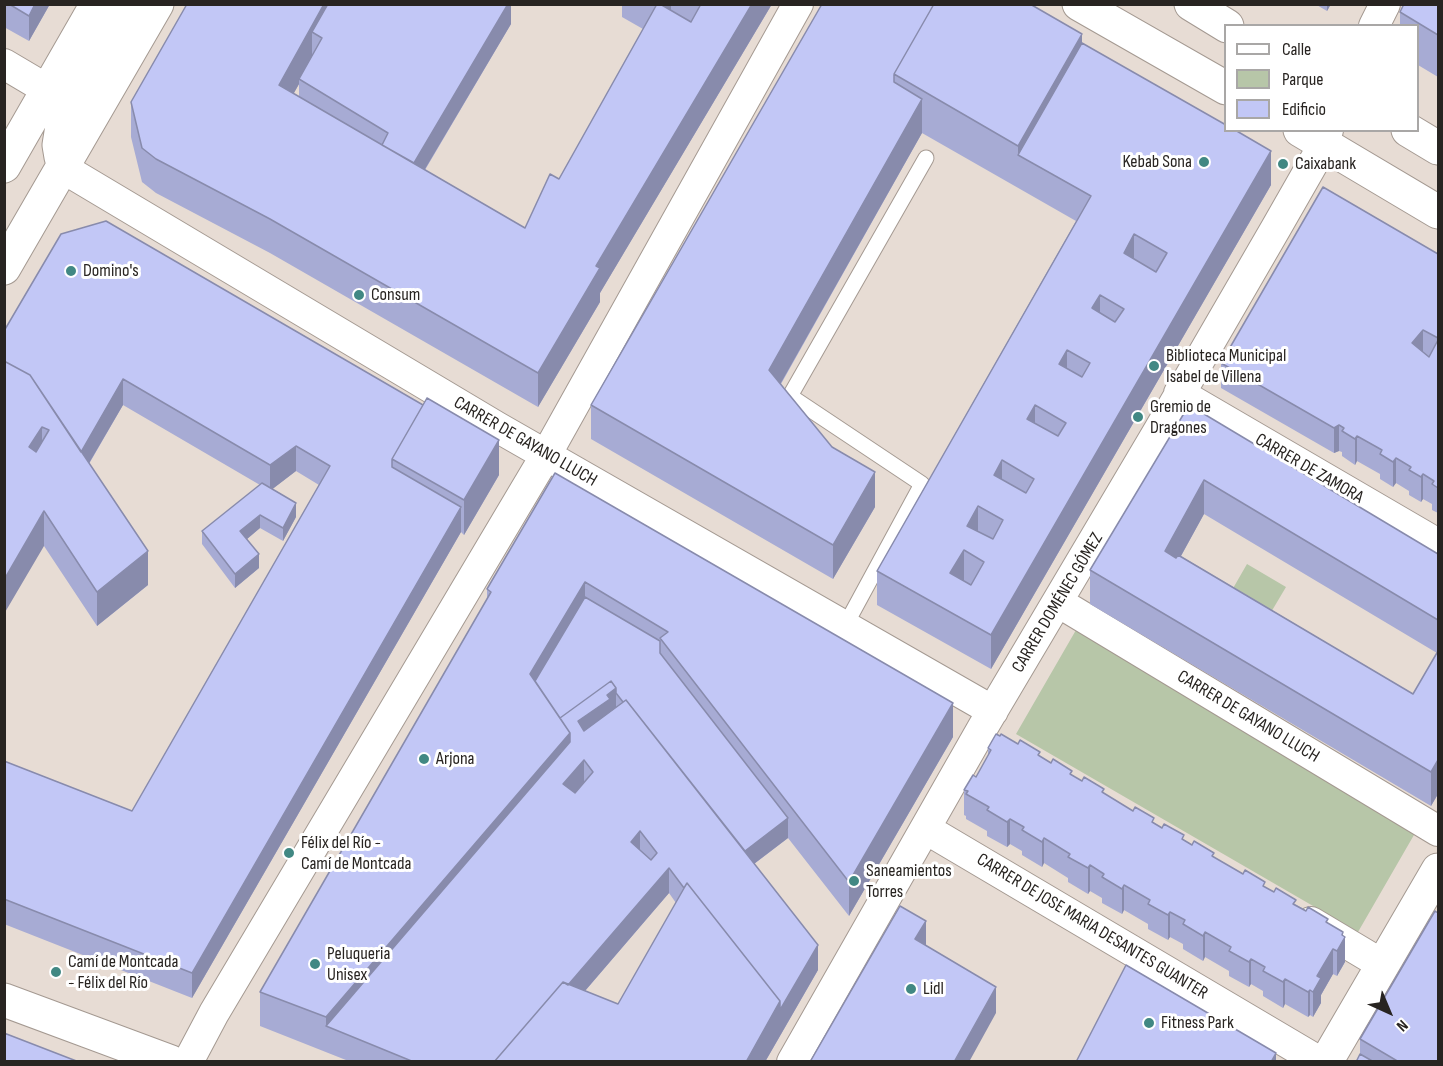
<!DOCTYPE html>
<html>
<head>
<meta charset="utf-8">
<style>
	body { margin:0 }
	#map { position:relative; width:1443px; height:1066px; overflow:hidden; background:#e7dcd4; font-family:"Sofia Sans Condensed",sans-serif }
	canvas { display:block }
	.frame { position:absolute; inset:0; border:6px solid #282421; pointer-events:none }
	.legend { position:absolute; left:1224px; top:24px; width:195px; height:108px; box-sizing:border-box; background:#fff; border:2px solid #a9a7a6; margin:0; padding:8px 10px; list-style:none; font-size:18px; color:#282421 }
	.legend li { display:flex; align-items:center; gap:12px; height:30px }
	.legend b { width:30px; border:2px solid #a9a7a6 }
	.north { position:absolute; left:1359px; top:982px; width:60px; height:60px; -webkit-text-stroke:4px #fff; paint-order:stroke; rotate:136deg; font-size:16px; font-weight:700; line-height:24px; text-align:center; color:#282421 }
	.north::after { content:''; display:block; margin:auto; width:21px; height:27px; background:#282421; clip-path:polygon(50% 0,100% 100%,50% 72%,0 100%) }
</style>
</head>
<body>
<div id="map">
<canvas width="1443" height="1066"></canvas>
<div class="frame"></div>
<ul class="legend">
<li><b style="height:8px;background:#fff"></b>Calle</li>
<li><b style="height:16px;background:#b7c6a8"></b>Parque</li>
<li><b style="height:16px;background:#c2c7f6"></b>Edificio</li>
</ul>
<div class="north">N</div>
</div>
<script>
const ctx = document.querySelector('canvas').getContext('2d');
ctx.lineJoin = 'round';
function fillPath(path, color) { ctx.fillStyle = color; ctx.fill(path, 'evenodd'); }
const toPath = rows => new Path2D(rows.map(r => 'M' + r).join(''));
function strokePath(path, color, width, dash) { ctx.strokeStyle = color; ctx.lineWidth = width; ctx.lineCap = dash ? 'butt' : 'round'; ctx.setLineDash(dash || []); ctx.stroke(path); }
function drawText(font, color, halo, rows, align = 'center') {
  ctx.font = font + ' "Sofia Sans Condensed",sans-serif'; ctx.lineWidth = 6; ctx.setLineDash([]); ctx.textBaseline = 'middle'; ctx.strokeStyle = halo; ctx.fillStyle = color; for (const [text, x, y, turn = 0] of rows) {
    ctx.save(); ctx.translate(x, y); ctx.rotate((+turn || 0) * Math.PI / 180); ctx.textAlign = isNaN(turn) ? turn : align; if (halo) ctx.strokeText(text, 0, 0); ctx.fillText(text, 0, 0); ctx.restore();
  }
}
fillPath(toPath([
	[1247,564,1286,587,1267,619,1228,597],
	[1076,630,1418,828,1358,932,1016,734]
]), '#b7c6a8');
const lane = toPath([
	[845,626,922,484,790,396,926,158]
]);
const street = toPath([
	[1374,26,1385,4],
	[4,64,48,90],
	[61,167,497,427,993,711],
	[1179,393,1438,544],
	[1058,602,1438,831],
	[926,829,1320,1062],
	[1311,922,1383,965],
	[188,1062,214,1013,546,455,798,4],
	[792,1062,983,727,1159,430,1276,228,1324,144,1328,130]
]);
const secondary = toPath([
	[1079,4,1226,88],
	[1191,4,1227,26],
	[1300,130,1438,212],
	[1408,130,1438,148],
	[4,1000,171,1062],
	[1326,1062,1438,870]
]);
const primary = toPath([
	[61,157,59,145,62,126,68,104,126,4],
	[4,166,97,4],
	[4,268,157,4]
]);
strokePath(lane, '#a49991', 17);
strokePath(street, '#a49991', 32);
strokePath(secondary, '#a49991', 35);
strokePath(primary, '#a49991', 35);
strokePath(lane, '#fff', 15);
strokePath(street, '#fff', 30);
strokePath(secondary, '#fff', 33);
strokePath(primary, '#fff', 33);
fillPath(toPath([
	[4,4,50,4,29,41,4,27],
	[187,4,511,4,511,24,425,170,525,228,559,179,643,29,622,17,622,4,772,4,600,293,600,302,538,407,270,253,156,193,142,182,131,137,131,102],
	[299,84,299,97,293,94],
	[822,4,1082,43,1271,185,991,669,877,605,877,571,1076,221,922,133,781,384,875,507,833,579,591,439,591,405],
	[1315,4,1331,4,1327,11],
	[1438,4,1438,77,1418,65,1418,26,1400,26,1400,12],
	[1438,254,1438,513,1432,510,1432,504,1423,499,1421,502,1409,495,1409,491,1396,483,1393,487,1380,479,1380,474,1357,461,1355,465,1342,456,1342,452,1339,451,1334,453,1221,388,1221,363],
	[4,331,499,475,464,535,461,532,192,998,4,924,4,761,132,811,319,485,296,471,272,489,296,517,283,541,260,528,247,539,259,568,235,588,202,544,202,531,260,485,123,405,89,464,148,585,97,626,44,546],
	[1189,405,1438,554,1438,794,1431,806,1090,604,1090,570],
	[1204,514,1437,653,1413,694,1181,556],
	[555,473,953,737,849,916,788,838,754,864,818,970,765,1062,351,1062,260,1026,260,992,487,599,487,589],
	[669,893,676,903,618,1004,585,991],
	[988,748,1040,757,1328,923,1343,935,1345,962,1337,976,1333,974,1321,995,1321,1003,1313,1017,1310,1015,1308,1017,1285,1004,1283,1008,1263,996,1263,991,1251,984,1249,987,1229,976,1229,971,1205,957,1203,961,1183,949,1183,944,1170,937,1168,940,1148,929,1148,924,1124,910,1122,914,1102,903,1102,898,1090,891,1088,894,1068,882,1068,878,1044,863,1042,867,1022,855,1022,851,1010,844,1007,847,987,836,987,831,966,819,966,816,964,815,964,790,976,777,988,756],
	[1360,1039,1438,1062,1356,1062,1360,1054]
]), '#a7abd4');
fillPath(toPath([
	[35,4,50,4,29,41,29,16],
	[324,4,343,4,322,38,312,32,312,57,299,79,299,84,279,120,279,85],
	[508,4,511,4,511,24,409,196,409,171],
	[671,4,671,18,660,5],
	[752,4,772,4,600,293,600,302,538,407,538,373,596,266],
	[1327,4,1331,4,1327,11],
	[1082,34,1082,77,1018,155,1018,146],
	[922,99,922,133,769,404,769,370],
	[1271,151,1271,185,991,669,991,635],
	[1134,234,1134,269,1124,253],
	[1100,295,1100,330,1092,308],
	[1423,330,1423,355,1412,343],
	[1067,350,1067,384,1059,364],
	[123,379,123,405,78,482,78,457],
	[1035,405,1035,439,1027,419],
	[1339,425,1339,451,1334,453,1334,428],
	[42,427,42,461,29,447],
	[1357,436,1357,461,1355,465,1355,439],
	[499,440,499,475,464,535,464,500],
	[296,446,296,471,270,491,270,465],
	[1396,458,1396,483,1393,487,1393,462],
	[1002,460,1002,495,994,475],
	[875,472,875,507,833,579,833,545],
	[1423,474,1423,499,1421,502,1421,477],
	[1204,480,1204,514,1165,585,1165,551],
	[296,503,296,517,283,541,283,528],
	[978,506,978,541,967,526],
	[461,507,461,532,192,998,192,973],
	[44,511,44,546,4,614,4,580],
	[260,515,260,528,240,545,240,531],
	[964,550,964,584,950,573],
	[148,551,148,585,97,626,97,592],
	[259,554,259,568,235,588,235,574],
	[585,582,585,617,537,698,530,674],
	[616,688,616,713,578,746,570,767,326,1026,326,1017,559,724],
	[953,703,953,737,849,916,849,882],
	[584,760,584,785,563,809,563,784],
	[1438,760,1438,794,1431,806,1431,772],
	[788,818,788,838,742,873,742,853],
	[1010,819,1010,844,1007,847,1007,822],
	[640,831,640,857,631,842],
	[1044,838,1044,863,1042,867,1042,842],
	[1090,865,1090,891,1088,894,1088,868],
	[669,868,669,893,524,1062,502,1062],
	[1124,885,1124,910,1122,914,1122,889],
	[1170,912,1170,937,1168,940,1168,915],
	[926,921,926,946,915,939],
	[1205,932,1205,957,1203,961,1203,936],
	[1343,932,1343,940,1345,937,1345,962,1337,976,1337,951],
	[818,945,818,970,765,1062,746,1062,780,1001],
	[1333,949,1333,974,1321,995,1321,1003,1313,1017,1313,992,1317,976],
	[1251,959,1251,984,1249,987,1249,962],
	[1285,979,1285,1004,1283,1008,1283,982],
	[996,987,996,1013,969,1062,954,1062],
	[1310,990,1310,1015,1308,1017,1308,992],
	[1276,1053,1276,1062,1271,1062]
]), '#888bac');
const building = toPath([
	[9,4,35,4,29,16,9,4],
	[187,4,324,4,279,85,525,228,550,174,559,179,657,4,660,4,691,22,701,4,752,4,596,266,600,268,538,373,270,219,156,159,142,148,131,102,187,4],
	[328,4,508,4,414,163,382,145,388,133,299,79,322,38,312,32,328,4],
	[822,4,934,4,894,74,894,82,922,99,769,370,832,447,875,472,833,545,591,405,822,4],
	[934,4,1030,4,1082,34,1018,146,894,74,934,4],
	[1404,4,1438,4,1438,35,1400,12,1404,4],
	[1082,43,1226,125,1226,130,1235,130,1271,151,991,635,877,571,1091,196,1018,155,1082,43],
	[1134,234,1167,253,1156,272,1124,253,1134,234],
	[1100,295,1124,309,1115,322,1092,308,1100,295],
	[1067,350,1090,363,1082,377,1059,364,1067,350],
	[1035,405,1066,423,1058,436,1027,419,1035,405],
	[1002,460,1034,479,1026,493,994,475,1002,460],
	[978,506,1003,520,993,539,967,526,978,506],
	[964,550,984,562,971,585,950,573,964,550],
	[1323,187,1438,254,1438,338,1423,330,1412,343,1429,357,1438,340,1438,488,1432,484,1434,481,1423,474,1421,477,1409,470,1411,467,1396,458,1393,462,1380,454,1382,450,1357,436,1355,439,1342,431,1344,428,1339,425,1334,428,1221,363,1323,187],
	[106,221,423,405,392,459,392,467,461,507,192,973,4,899,4,761,132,811,330,466,296,446,270,465,123,379,81,452,30,375,4,361,4,331,61,234,106,221],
	[4,361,30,375,148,551,97,592,44,511,4,580,4,361],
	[42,427,49,430,36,452,29,447,42,427],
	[427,398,499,440,464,500,392,459,427,398],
	[1189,405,1438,554,1438,620,1204,480,1165,551,1176,558,1178,555,1413,694,1438,651,1438,760,1431,772,1090,570,1189,405],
	[555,473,953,703,849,882,660,638,668,632,585,582,530,674,570,733,326,1017,260,992,491,592,487,589,555,473],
	[262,483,296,503,283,528,260,515,240,531,259,554,235,574,202,531,262,483],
	[585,597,660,641,660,653,788,818,745,851,626,700,623,702,616,693,616,688,611,681,560,718,535,681,585,597],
	[611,681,616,688,607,695,610,699,578,721,584,731,626,700,818,945,780,1010,780,1001,687,883,684,888,669,868,568,985,563,982,494,1062,414,1062,326,1026,570,742,570,733,560,718,611,681],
	[584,760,593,772,575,793,563,784,584,760],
	[640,831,657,853,651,860,631,842,640,831],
	[996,734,1000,736,1001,734,1018,744,1020,740,1040,752,1038,755,1051,763,1053,759,1072,771,1070,774,1082,781,1084,777,1104,789,1102,792,1133,811,1135,807,1154,818,1152,822,1162,828,1164,824,1184,835,1182,839,1192,845,1194,841,1214,853,1212,856,1243,874,1245,870,1265,882,1263,886,1274,892,1276,888,1296,900,1293,904,1306,911,1308,907,1328,919,1326,922,1343,932,1342,935,1345,937,1337,951,1333,949,1317,976,1321,978,1313,992,1310,990,1308,992,1285,979,1283,982,1263,971,1265,967,1251,959,1249,962,1229,951,1231,947,1205,932,1203,936,1183,924,1185,920,1170,912,1168,915,1148,904,1150,900,1124,885,1122,889,1102,877,1104,874,1090,865,1088,868,1068,857,1070,854,1044,838,1042,842,1022,830,1024,827,1010,819,1007,822,987,810,989,807,966,794,968,791,964,790,973,775,976,777,991,750,988,748,996,734],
	[687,883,780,1001,746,1062,494,1062,563,982,618,1004,687,883],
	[900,906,926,921,915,939,996,987,954,1062,810,1062,900,906],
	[1435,911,1438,913,1438,1062,1399,1062,1360,1039,1435,911],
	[1126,965,1276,1053,1271,1062,1076,1062,1126,965],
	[4,1033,79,1062,4,1062,4,1033],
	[1360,1054,1374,1062,1356,1062,1360,1054]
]);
fillPath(building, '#c2c7f6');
strokePath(building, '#888bac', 1.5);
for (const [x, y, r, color] of [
	[1204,162,6,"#418883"],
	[1283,164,6,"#418883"],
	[71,271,6,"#418883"],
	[359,295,6,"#418883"],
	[1154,366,6,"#418883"],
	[1138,417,6,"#418883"],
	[424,759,6,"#418883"],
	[289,853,6,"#418883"],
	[854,881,6,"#418883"],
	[315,964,6,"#418883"],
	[56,972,6,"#418883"],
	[911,989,6,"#418883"],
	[1149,1023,6,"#418883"]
]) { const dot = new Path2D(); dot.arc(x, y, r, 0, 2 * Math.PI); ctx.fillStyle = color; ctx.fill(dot); strokePath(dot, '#fff', 2); }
drawText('18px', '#282421', '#fff', [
	["Kebab Sona",1192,162,"right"],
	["Caixabank",1295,164],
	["Domino's",83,271],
	["Consum",371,295],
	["Biblioteca Municipal",1166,356],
	["Isabel de Villena",1166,377],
	["Gremio de",1150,407],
	["Dragones",1150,428],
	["Arjona",436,759],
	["Félix del Río -",301,843],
	["Camí de Montcada",301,864],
	["Saneamientos",866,871],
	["Torres",866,892],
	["Peluqueria",327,954],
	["Unisex",327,975],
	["Camí de Montcada",68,962],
	["- Félix del Río",68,983],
	["Lidl",923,989],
	["Fitness Park",1161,1023]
], 'left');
drawText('18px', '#282421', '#fff', [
	["CARRER DE GAYANO LLUCH",525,442,30],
	["CARRER DE ZAMORA",1309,469,30],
	["CARRER DOMÉNEC GÓMEZ",1058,603,-59],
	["CARRER DE GAYANO LLUCH",1248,717,31],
	["CARRER DE JOSE MARIA DESANTES GUANTER",1092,927,31]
]);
</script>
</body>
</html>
